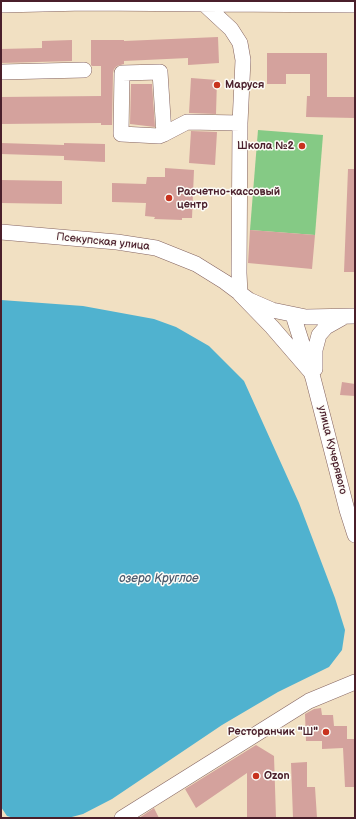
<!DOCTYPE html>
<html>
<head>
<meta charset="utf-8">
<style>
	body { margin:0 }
	#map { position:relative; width:356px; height:819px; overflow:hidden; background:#f1e0c2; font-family:"Balsamiq Sans",sans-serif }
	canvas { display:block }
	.frame { position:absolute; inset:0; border:2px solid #4a1f2b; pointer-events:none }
</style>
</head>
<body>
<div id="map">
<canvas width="356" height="819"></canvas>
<div class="frame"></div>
</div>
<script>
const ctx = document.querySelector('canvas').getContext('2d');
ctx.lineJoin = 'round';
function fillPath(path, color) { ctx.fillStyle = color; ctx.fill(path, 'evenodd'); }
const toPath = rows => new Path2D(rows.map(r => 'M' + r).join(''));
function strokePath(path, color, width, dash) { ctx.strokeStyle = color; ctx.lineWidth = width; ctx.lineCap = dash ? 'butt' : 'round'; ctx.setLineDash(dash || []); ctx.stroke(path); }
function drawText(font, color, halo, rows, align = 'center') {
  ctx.font = font + ' "Balsamiq Sans",sans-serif'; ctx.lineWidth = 3; ctx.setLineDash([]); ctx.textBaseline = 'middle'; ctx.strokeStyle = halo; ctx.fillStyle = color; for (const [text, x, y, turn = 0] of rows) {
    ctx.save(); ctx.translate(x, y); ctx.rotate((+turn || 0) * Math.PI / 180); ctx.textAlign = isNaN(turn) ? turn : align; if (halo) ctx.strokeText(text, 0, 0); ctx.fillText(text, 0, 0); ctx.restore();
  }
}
fillPath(toPath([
	[258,130,323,135,315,235,250,230]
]), '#85ca85');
fillPath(toPath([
	[1,300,83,306,154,319,176,327,209,346,244,381,299,503,335,598,345,630,342,650,329,667,278,692,222,725,112,799,83,814,68,818,14,818,7,816,1,807]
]), '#50b2cf');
fillPath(toPath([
	[218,37,219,63,188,65,188,58,124,61,124,64,117,66,114,69,113,73,112,125,101,125,101,123,1,124,1,97,101,96,101,66,92,66,91,65,91,40,124,40,124,41],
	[72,40,72,61,1,63,1,49,42,48,42,41],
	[267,53,327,53,327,97,355,97,355,118,306,117,307,96,310,96,310,74,286,74,286,84,267,84],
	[191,78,217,80,216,114,189,113],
	[131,84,152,84,155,127,130,124],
	[191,131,217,132,215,165,189,163],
	[1,143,64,145,64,143,105,144,105,162,64,160,64,156,1,154],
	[165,168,194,170,192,218,182,218,182,220,154,219,155,217,145,216,146,203,112,202,112,183,146,184,147,177,165,177],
	[348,169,355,169,355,272,344,272],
	[1,180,62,181,62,204,1,203],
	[250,230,315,235,312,269,248,263],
	[342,382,355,384,355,396,340,395],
	[321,708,322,715,333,715,334,726,347,726,347,739,355,739,355,787,345,787,343,748,322,749,322,741,306,741,305,714,314,709],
	[256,745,274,756,276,818,247,818,247,773,196,808,185,789],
	[307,762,307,787,315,787,317,818,293,818,291,763],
	[154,808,159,818,139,818]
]), '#d4a29d');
const minor = toPath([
	[204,4,231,29,240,43,243,60,240,123,239,273,240,294,272,327,310,371],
	[1,5,85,3,355,5],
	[1,72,84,70],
	[164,134,160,72,122,73,121,134,159,136,164,134,187,122,240,123],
	[1,232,117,242,156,248,196,264,225,282,249,300,272,310,306,317,355,316],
	[293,315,313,378,347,510,355,535],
	[315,369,315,350,319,335,326,327,342,318],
	[122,818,309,701,355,682]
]);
strokePath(minor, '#846360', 16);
strokePath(minor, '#fff', 15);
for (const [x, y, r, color] of [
	[217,85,4,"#c8321e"],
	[302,146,4,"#c8321e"],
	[169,198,4,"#c8321e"],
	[326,732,4,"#c8321e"],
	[256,776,4,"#c8321e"]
]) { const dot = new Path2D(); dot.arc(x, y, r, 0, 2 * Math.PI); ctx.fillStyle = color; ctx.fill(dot); strokePath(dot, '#fdfcf7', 1.5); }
drawText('bold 11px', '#4a1f2b', '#fdfcf7', [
	["Маруся",225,85],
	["Школа №2",294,146,"right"],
	["Расчетно-кассовый",177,192],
	["центр",177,205],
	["Ресторанчик \"Ш\"",318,732,"right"],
	["Ozon",264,776]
], 'left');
drawText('11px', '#4a1f2b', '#fdfcf7', [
	["Псекупская улица",103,242,6],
	["улица Кучерявого",332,450,76]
]);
drawText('italic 12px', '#4c5a6d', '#fdfcf7', [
	["озеро Круглое",159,579]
]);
</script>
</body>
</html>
